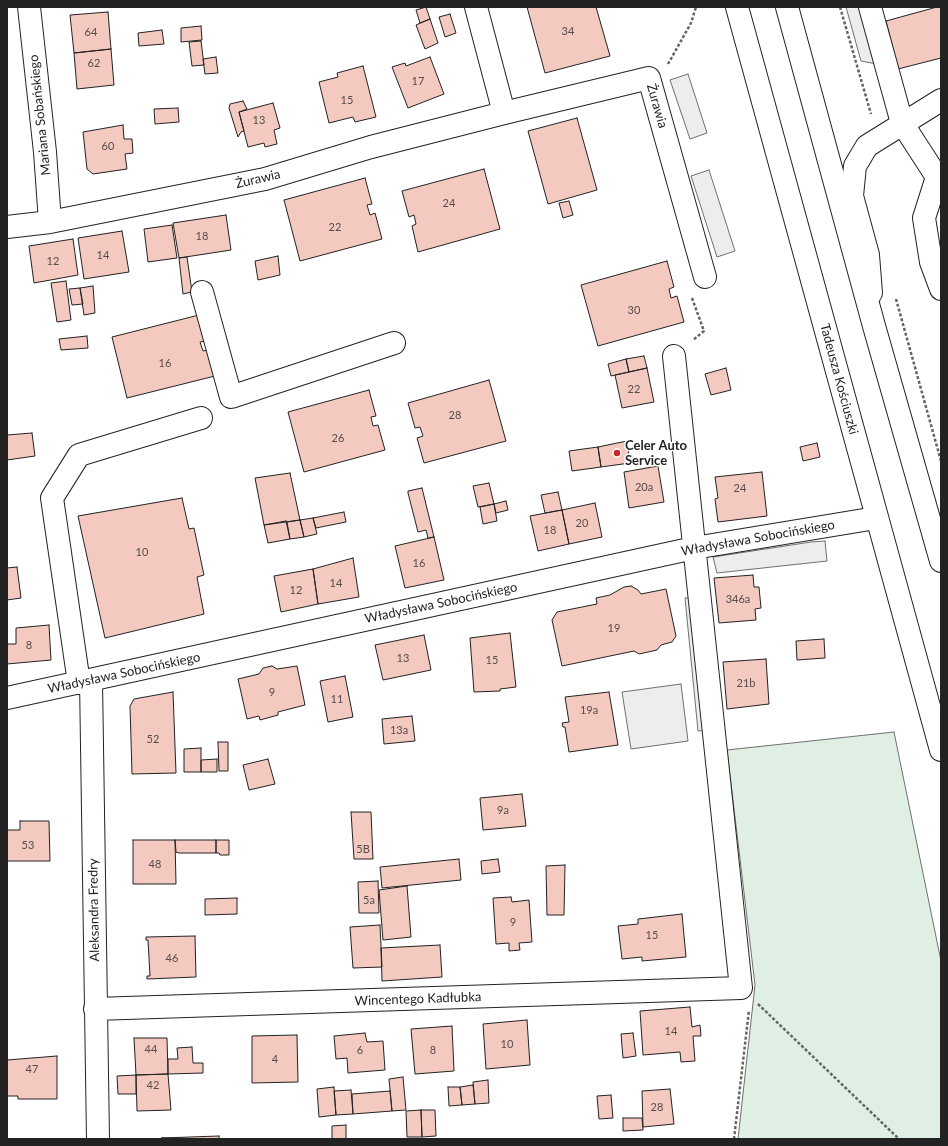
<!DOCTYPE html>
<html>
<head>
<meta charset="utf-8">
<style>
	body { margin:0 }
	#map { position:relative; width:948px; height:1146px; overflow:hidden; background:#fff; font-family:Lato,sans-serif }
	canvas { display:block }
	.frame { position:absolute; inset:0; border:8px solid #222; pointer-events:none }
</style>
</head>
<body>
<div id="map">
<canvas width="948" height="1146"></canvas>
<div class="frame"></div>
</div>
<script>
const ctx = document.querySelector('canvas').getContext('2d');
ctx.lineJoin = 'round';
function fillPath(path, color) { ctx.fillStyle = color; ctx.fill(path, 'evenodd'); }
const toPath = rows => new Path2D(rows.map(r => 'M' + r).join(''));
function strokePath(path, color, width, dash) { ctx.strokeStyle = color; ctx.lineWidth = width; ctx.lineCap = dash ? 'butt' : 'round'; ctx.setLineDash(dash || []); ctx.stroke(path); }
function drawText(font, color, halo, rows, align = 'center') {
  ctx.font = font + ' Lato,sans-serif'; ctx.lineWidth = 3; ctx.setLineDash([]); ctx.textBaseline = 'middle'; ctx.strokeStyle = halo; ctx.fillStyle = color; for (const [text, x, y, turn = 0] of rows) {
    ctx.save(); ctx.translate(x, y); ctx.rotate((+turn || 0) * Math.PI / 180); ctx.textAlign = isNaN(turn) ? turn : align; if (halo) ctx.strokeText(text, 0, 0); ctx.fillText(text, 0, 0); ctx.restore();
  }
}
const green = toPath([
	[894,732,941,961,941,1139,738,1139,755,985,727,750,894,732]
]);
fillPath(green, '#e0efe3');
strokePath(green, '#6f6f6f', 1);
const parking = toPath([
	[846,7,866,7,882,65,861,61,846,7],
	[688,74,707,133,690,139,670,80,688,74],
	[709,170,735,251,717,257,691,176,709,170],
	[825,541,827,561,717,573,713,557,811,542,825,541],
	[697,597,709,730,698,731,685,598,697,597],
	[681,684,688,741,631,749,622,692,681,684]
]);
fillPath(parking, '#ededed');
strokePath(parking, '#6f6f6f', 1);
const building = toPath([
	[426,7,430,19,420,23,416,10,426,7],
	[527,7,596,7,610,56,545,73,527,7],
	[937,7,941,7,941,58,898,69,886,21,937,7],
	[108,12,111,49,74,53,70,15,108,12],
	[450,14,456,33,445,37,439,17,450,14],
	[430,19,438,43,425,49,416,25,430,19],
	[201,26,202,40,181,42,181,28,201,26],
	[162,30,164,44,139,46,138,33,162,30],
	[201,41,204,65,192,66,189,42,201,41],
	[111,49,114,85,77,89,74,53,111,49],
	[216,57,218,73,205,74,203,59,216,57],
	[430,57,444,94,408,108,392,67,405,63,406,66,430,57],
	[363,66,376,117,355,122,353,117,329,123,319,82,338,77,337,73,363,66],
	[243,101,247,109,239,112,244,131,241,132,238,137,229,108,230,104,243,101],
	[273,103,280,128,274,130,277,144,265,147,264,143,248,147,239,112,273,103],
	[178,108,179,122,155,124,154,109,178,108],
	[577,118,597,190,548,204,528,131,577,118],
	[123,125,124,139,132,139,133,153,125,154,127,169,93,174,87,169,83,132,123,125],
	[484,169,500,229,418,252,412,226,416,224,414,215,409,217,402,191,484,169],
	[365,178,372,204,367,205,370,215,375,213,382,239,300,261,284,200,365,178],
	[569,201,573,215,563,218,559,203,569,201],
	[226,215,231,250,179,258,173,223,226,215],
	[172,225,177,258,148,262,144,229,172,225],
	[122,231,129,272,84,279,78,238,122,231],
	[73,239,78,275,34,283,29,246,73,239],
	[278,256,280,275,258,280,255,261,278,256],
	[187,257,192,292,183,294,179,258,187,257],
	[667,261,674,287,669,289,671,298,677,296,684,322,598,346,581,285,667,261],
	[66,281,71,320,57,322,51,283,66,281],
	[93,286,95,313,84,315,80,288,93,286],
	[80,288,83,304,72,305,69,289,80,288],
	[199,315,205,341,200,342,203,351,208,350,215,376,127,398,112,337,199,315],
	[87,336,88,348,61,350,59,339,87,336],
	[644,356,647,368,629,372,626,359,644,356],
	[626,359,629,372,611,376,608,364,626,359],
	[647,368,654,402,622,408,615,375,647,368],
	[726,368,731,390,711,395,705,374,726,368],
	[489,380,506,441,424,463,417,438,423,436,420,427,415,428,408,403,489,380],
	[369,390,376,416,371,417,373,426,378,425,385,450,304,472,288,412,369,390],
	[32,433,35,456,7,460,7,435,32,433],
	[627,441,630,463,601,467,598,447,627,441],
	[817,443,820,457,803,461,800,447,817,443],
	[598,447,601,467,572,471,569,451,598,447],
	[658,466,664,502,629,508,624,472,658,466],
	[762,472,767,516,718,522,715,499,718,498,715,477,762,472],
	[290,473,300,520,264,525,255,478,290,473],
	[489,483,494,504,478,507,473,486,489,483],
	[422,488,434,537,428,538,426,530,418,532,408,493,408,491,422,488],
	[558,492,562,510,545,513,541,495,558,492],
	[182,498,189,529,194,528,204,575,197,577,204,614,105,638,78,516,182,498],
	[506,501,508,510,496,513,494,504,506,501],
	[595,503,602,537,569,544,562,510,595,503],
	[494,504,497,521,483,524,480,507,494,504],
	[562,510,569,544,538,551,530,516,562,510],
	[344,512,346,522,316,528,313,518,344,512],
	[313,518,317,534,304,537,300,520,313,518],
	[300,520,304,537,290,539,287,522,300,520],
	[286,521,290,539,268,543,264,525,286,521],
	[434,537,444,580,405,588,395,546,434,537],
	[353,558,359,597,318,604,313,569,353,558],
	[17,567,21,598,7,600,7,568,17,567],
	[313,569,318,604,281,612,274,576,313,569],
	[753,575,754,587,759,587,761,608,755,609,756,620,719,623,714,578,753,575],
	[631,586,638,590,641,594,666,589,676,636,672,642,661,645,657,650,639,654,634,651,562,666,552,620,557,612,597,604,596,598,610,595,624,587,631,586],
	[49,625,51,660,7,664,7,644,16,644,16,628,49,625],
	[510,633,516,687,500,689,500,691,474,692,470,638,510,633],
	[424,635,431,670,383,680,375,645,424,635],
	[824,639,825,658,797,660,796,641,824,639],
	[766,659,769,704,727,709,723,662,766,659],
	[272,666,277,669,297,666,305,705,278,712,278,715,260,720,259,716,247,719,238,679,259,674,263,668,272,666],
	[345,676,353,717,328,722,320,681,345,676],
	[173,692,176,773,132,774,130,706,134,699,173,692],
	[609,692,618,745,569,752,565,727,563,727,562,723,569,722,565,697,609,692],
	[412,716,415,741,384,744,382,719,412,716],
	[218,742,228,742,228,771,219,771,218,742],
	[201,748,201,772,184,772,184,749,201,748],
	[217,759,217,772,201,772,201,760,217,759],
	[268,759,275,784,249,790,243,765,268,759],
	[522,794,526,826,483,830,480,798,522,794],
	[351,812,371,812,373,859,354,859,351,812],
	[20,821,49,821,50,861,7,861,7,830,20,830,20,821],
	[133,840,175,840,176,884,133,884,133,840],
	[175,840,216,840,216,853,179,853,176,852,175,840],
	[216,840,229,840,229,855,220,855,219,853,216,853,216,840],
	[459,859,461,880,382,888,380,867,459,859],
	[498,859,500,872,482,874,481,861,498,859],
	[565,865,564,915,547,915,546,866,565,865],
	[378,881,379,913,359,913,358,882,378,881],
	[407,886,411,937,383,940,379,890,407,886],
	[511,897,512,902,529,900,532,942,519,943,520,950,509,951,509,943,496,944,493,898,511,897],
	[237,898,237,914,205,915,205,899,237,898],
	[682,914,686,957,642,961,642,957,622,959,618,926,638,924,638,919,682,914],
	[380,925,382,967,353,968,350,927,380,925],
	[195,936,196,977,147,979,147,976,150,976,148,940,146,940,146,937,195,936],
	[440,945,442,977,382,981,381,948,440,945],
	[690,1007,692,1027,700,1025,701,1036,693,1036,695,1061,681,1062,680,1052,643,1055,640,1011,690,1007],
	[527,1020,530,1065,486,1069,483,1024,527,1020],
	[452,1026,454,1071,415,1074,411,1029,452,1026],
	[365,1033,367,1042,383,1041,385,1070,348,1073,347,1058,336,1059,334,1036,365,1033],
	[633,1033,636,1056,623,1058,621,1034,633,1033],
	[297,1035,298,1082,252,1083,252,1036,297,1035],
	[134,1038,167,1038,168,1074,136,1075,134,1038],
	[192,1047,193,1063,203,1063,203,1073,168,1074,168,1059,178,1059,177,1048,192,1047],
	[57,1056,57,1099,18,1099,18,1096,7,1096,7,1060,57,1056],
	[168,1074,171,1110,137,1111,136,1075,168,1074],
	[136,1075,136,1094,118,1094,117,1076,136,1075],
	[403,1077,406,1110,392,1111,389,1079,403,1077],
	[488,1080,489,1103,475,1104,473,1082,488,1080],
	[473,1085,475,1104,462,1105,460,1087,473,1085],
	[334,1087,336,1115,319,1117,317,1089,334,1087],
	[448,1087,460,1087,462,1105,449,1106,448,1087],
	[670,1089,674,1124,643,1127,642,1091,670,1089],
	[351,1090,353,1114,336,1115,334,1091,351,1090],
	[390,1091,392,1111,353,1114,352,1094,390,1091],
	[611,1095,613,1118,599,1119,597,1096,611,1095],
	[421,1110,422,1137,407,1137,406,1111,421,1110],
	[421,1110,435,1110,436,1136,422,1137,421,1110],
	[623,1118,642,1118,643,1130,623,1131,623,1118],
	[346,1125,346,1139,332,1139,332,1126,346,1125],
	[219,1136,219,1139,161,1138,219,1136]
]);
fillPath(building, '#f3c9c0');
strokePath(building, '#222', 1);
const minor = toPath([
	[29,7,45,152,50,222],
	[476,7,504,113],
	[870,7,902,123,937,177,924,218,931,262,941,289],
	[7,227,50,222,265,179,371,147,504,113,649,78,705,277],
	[202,292,231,397,394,343],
	[871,293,868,255,852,196,855,166,867,146,941,100],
	[91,680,98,1139],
	[79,683,52,498,79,455,201,418],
	[7,698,694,548,876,518],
	[95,1009,741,988,674,356]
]);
const major = toPath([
	[737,7,941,750],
	[787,7,874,326,941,561]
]);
strokePath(minor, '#222', 24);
strokePath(major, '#222', 24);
strokePath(toPath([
	[840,7,871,114],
	[668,64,691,23,696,7],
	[692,298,704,331,693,340],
	[896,299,941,461],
	[758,1004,899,1139],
	[734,1139,749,1010]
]), '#646464', 2.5, [3, 2]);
strokePath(minor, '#fff', 22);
strokePath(major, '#fff', 22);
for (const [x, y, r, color] of [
	[617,453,4,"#c62828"]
]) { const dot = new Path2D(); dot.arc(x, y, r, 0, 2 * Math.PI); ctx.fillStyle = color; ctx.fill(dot); strokePath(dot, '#fff', 1.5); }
drawText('11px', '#564c4a', null, [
	["34",568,31],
	["64",91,32],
	["62",94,63],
	["17",418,81],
	["15",347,100],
	["13",259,120],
	["60",108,146],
	["24",449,203],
	["22",335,227],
	["18",202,236],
	["14",103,255],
	["12",53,261],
	["30",634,310],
	["16",165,363],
	["22",634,389],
	["28",455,415],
	["26",338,438],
	["20a",644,487],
	["24",740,488],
	["20",582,523],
	["18",550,530],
	["10",142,552],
	["16",419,563],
	["14",336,583],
	["12",296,590],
	["346a",738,599],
	["19",614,628],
	["8",29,645],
	["13",403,658],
	["15",492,660],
	["21b",746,683],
	["9",272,692],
	["11",337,699],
	["19a",589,710],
	["13a",399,730],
	["52",153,739],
	["9a",503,810],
	["53",28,845],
	["5B",363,849],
	["48",155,864],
	["5a",369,900],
	["9",513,922],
	["15",652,935],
	["46",172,958],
	["14",671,1031],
	["10",507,1044],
	["44",151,1049],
	["6",360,1050],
	["8",433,1050],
	["4",275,1059],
	["47",32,1069],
	["42",153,1085],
	["28",657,1107]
]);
drawText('13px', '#222', '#fff', [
	["Żurawia",657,106,74],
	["Mariana Sobańskiego",40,115,-96],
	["Żurawia",258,179,-13],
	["Tadeusza Kościuszki",839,379,75],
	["Władysława Sobocińskiego",758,538,-10],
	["Władysława Sobocińskiego",441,603,-12],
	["Władysława Sobocińskiego",124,673,-12],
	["Aleksandra Fredry",94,910,-91],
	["Wincentego Kadłubka",418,999,-2]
]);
drawText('bold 13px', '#222', '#fff', [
	["Celer Auto",625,446],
	["Service",625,461]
], 'left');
</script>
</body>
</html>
